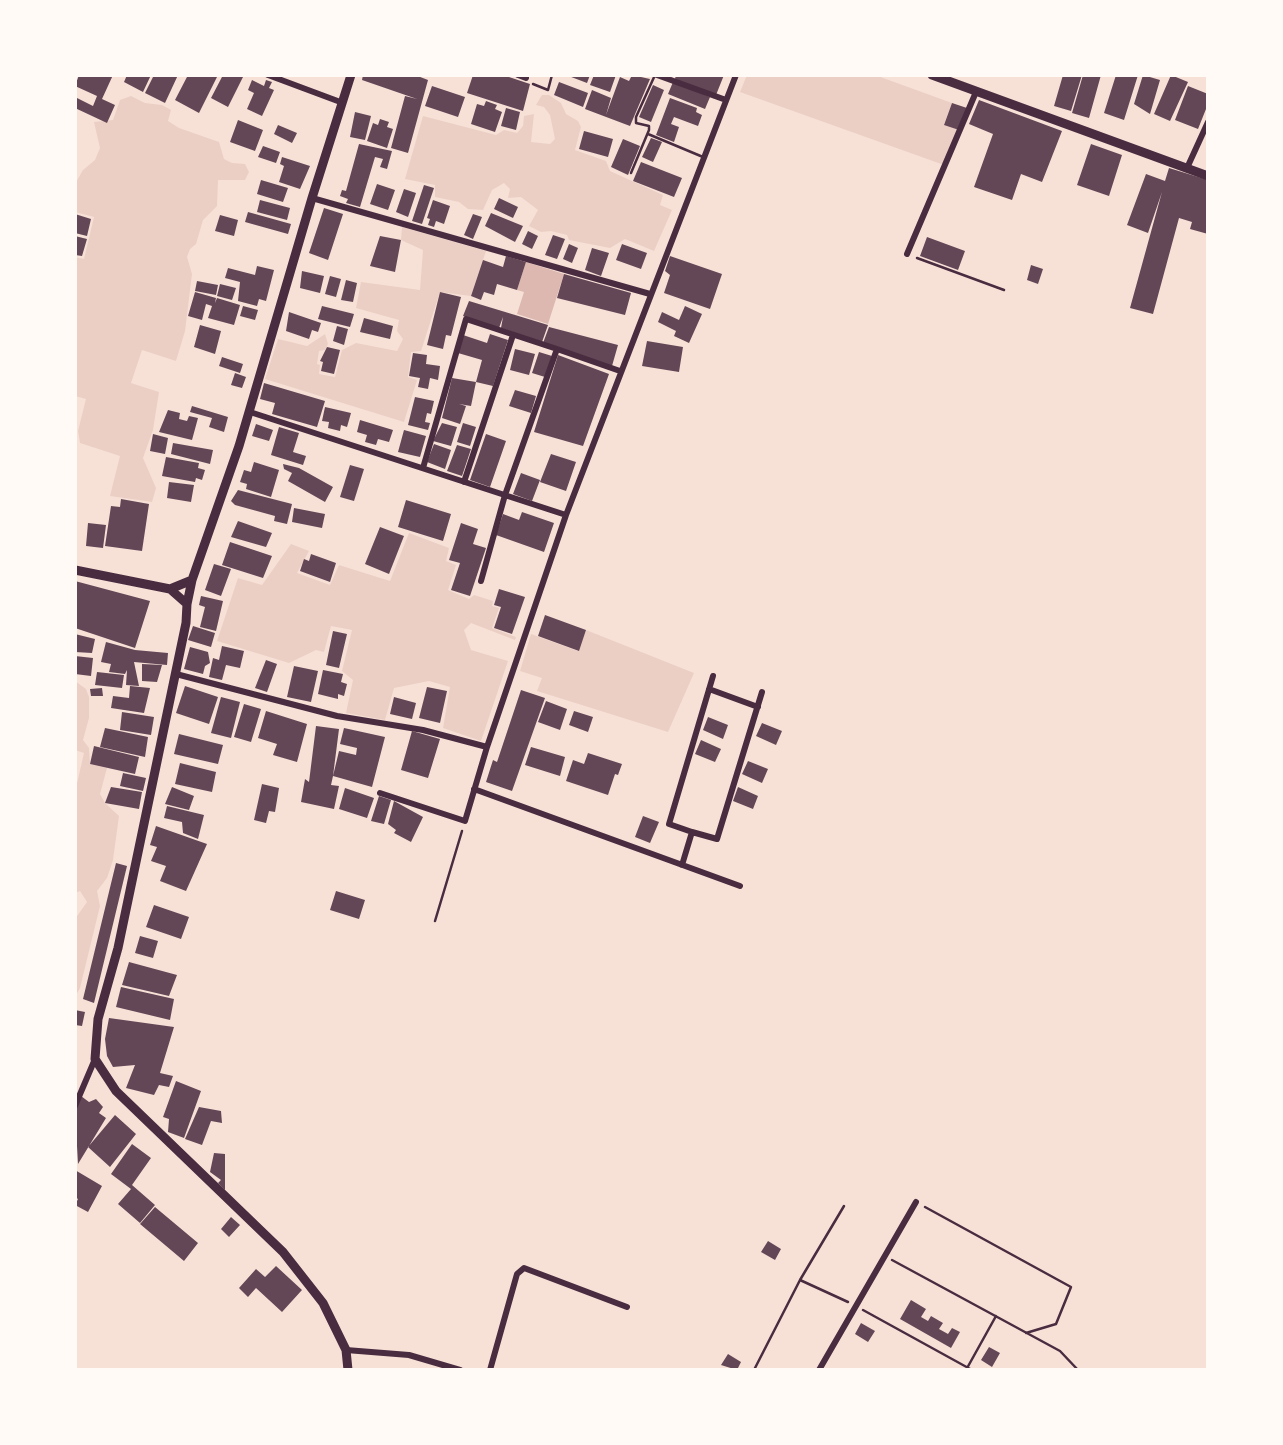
<!DOCTYPE html>
<html>
<head>
<meta charset="utf-8">
<style>
	body { margin:0 }
	#map { position:relative; width:1283px; height:1445px; overflow:hidden; background:#f7e1d7; font-family:"Zilla Slab",serif }
	canvas { display:block }
	.frame { position:absolute; inset:0; border:77px solid #fffaf5; pointer-events:none }
</style>
</head>
<body>
<div id="map">
<canvas width="1283" height="1445"></canvas>
<div class="frame"></div>
</div>
<script>
const ctx = document.querySelector('canvas').getContext('2d');
ctx.lineJoin = 'round';
function fillPath(path, color) { ctx.fillStyle = color; ctx.fill(path, 'evenodd'); }
const toPath = rows => new Path2D(rows.map(r => 'M' + r).join(''));
function strokePath(path, color, width, dash) { ctx.strokeStyle = color; ctx.lineWidth = width; ctx.lineCap = dash ? 'butt' : 'round'; ctx.setLineDash(dash || []); ctx.stroke(path); }
fillPath(toPath([
	[747,75,875,75,952,103,944,124,959,130,944,165,740,92],
	[542,95,549,95,561,103,566,114,578,121,581,127,575,150,606,161,610,171,663,195,660,205,672,210,654,251,625,239,610,248,569,240,567,235,551,231,541,232,529,226,538,210,521,197,508,198,510,189,504,183,492,190,483,210,468,209,459,202,435,197,435,185,405,179,423,116,496,135,504,130,517,133,523,126,524,116,534,114,531,142,550,144,555,139,550,115,544,107,536,105],
	[131,96,145,103,162,105,171,110,168,121,179,128,219,142,224,159,232,163,245,164,249,172,245,180,218,180,217,206,203,220,196,244,190,249,187,257,192,274,185,331,176,361,142,350,131,383,159,392,153,430,143,458,156,488,152,502,110,496,120,456,80,443,78,431,86,399,75,396,75,257,84,259,94,217,75,212,75,184,83,170,95,160,100,148,94,122,113,120,120,100],
	[402,227,486,251,471,296,440,292,421,351,411,352,408,377,417,380,404,422,265,379,278,339,307,346,325,334,328,344,325,350,319,351,317,364,320,365,319,374,335,377,342,350,356,343,397,351,403,339,397,331,399,320,356,308,361,282,420,290,423,250,401,240],
	[409,533,449,548,446,561,456,565,448,590,469,599,474,595,493,601,492,606,499,608,492,628,516,637,515,640,471,623,464,630,471,650,508,661,481,741,443,728,450,687,429,681,394,688,385,720,346,713,353,680,342,671,352,630,331,626,324,652,316,650,289,663,217,641,238,578,262,585,291,544,309,551,297,573,330,585,339,565,390,581],
	[586,630,694,673,668,732,537,691,542,678,520,671,531,634,578,651],
	[75,681,86,689,89,697,89,718,83,740,89,748,90,764,107,768,100,794,105,803,119,816,113,860,107,878,97,891,100,906,80,988,75,997,75,919,87,902,80,891,75,893,75,792,84,753,75,750]
]), '#ebcfc5');
fillPath(toPath([
	[526,262,564,274,548,324,517,314,524,292,517,290]
]), '#dcb8b0');
fillPath(toPath([
	[79,75,113,75,102,99,115,105,107,123,75,108,75,97,93,106,97,96,75,86],
	[127,75,151,75,143,92,124,82],
	[154,75,178,75,165,103,145,93],
	[188,75,218,75,199,113,175,100],
	[223,75,244,75,228,107,211,98],
	[363,75,415,75,428,80,408,153,391,148,405,96,417,99,362,80],
	[473,75,503,75,530,84,523,111,467,93],
	[566,75,590,75,587,83],
	[594,75,616,75,610,92,590,85],
	[632,75,650,79,630,126,585,109,592,90,611,98,606,115,620,77,629,81],
	[676,75,724,75,716,95,675,79],
	[1063,75,1082,75,1071,111,1054,106],
	[1083,75,1101,75,1089,118,1072,113],
	[1116,75,1138,75,1124,120,1104,113],
	[1143,75,1160,80,1150,114,1134,104],
	[1171,75,1188,82,1170,121,1154,114],
	[252,80,264,86,266,80,272,82,269,88,274,90,262,116,247,109,254,93,248,90],
	[559,82,588,93,583,107,554,95],
	[673,82,710,97,705,109,668,94],
	[653,85,664,90,651,122,639,117],
	[432,86,465,97,458,117,425,106],
	[1188,86,1208,94,1208,104,1198,129,1175,120],
	[670,98,697,108,696,112,702,115,698,126,674,117,671,124,679,127,674,142,656,135],
	[979,100,1062,131,1042,182,1021,174,1012,200,974,187,993,134,969,124],
	[486,101,497,105,495,109,502,112,495,132,471,124,477,104,484,106],
	[952,103,967,108,959,130,944,125],
	[506,108,520,112,516,130,501,126],
	[355,112,371,116,365,140,350,137],
	[380,119,389,122,387,127,393,129,387,148,367,141,373,123,378,125],
	[238,120,263,130,255,151,230,142],
	[278,125,297,133,292,143,274,134],
	[584,131,613,139,608,157,579,149],
	[651,138,662,142,653,162,642,157],
	[623,139,640,146,628,175,611,167],
	[359,144,392,151,387,169,380,167,383,159,375,157,360,207,346,203,348,199,340,196,342,190,346,191],
	[1091,144,1122,155,1109,196,1077,185],
	[263,146,280,152,276,163,258,157],
	[282,157,310,166,300,189,279,182,284,166,280,164],
	[641,162,682,178,674,197,633,181],
	[1169,168,1208,180,1208,234,1190,229,1192,222,1179,218,1153,314,1130,308,1162,192,1148,233,1127,225,1146,174,1165,181],
	[261,180,288,188,283,202,257,194],
	[377,184,395,190,388,210,370,204],
	[424,185,434,188,422,224,412,221],
	[404,189,416,193,408,217,396,212],
	[499,198,518,207,513,218,494,209],
	[260,200,290,208,287,220,257,212],
	[433,200,450,206,444,224,436,221,434,227,428,225,430,219,427,218],
	[324,208,343,214,328,260,309,253],
	[248,212,291,224,288,234,245,222],
	[491,213,523,226,515,242,485,226],
	[75,214,91,219,87,236,75,233],
	[473,214,482,217,473,239,464,235],
	[220,215,238,220,234,236,215,231],
	[528,231,538,236,532,249,522,244],
	[553,235,565,239,557,259,545,255],
	[75,236,87,239,82,256,75,255],
	[380,236,401,240,395,272,370,266],
	[927,237,965,251,958,270,920,256],
	[569,244,578,248,572,263,563,259],
	[622,244,647,253,641,269,616,260],
	[592,248,609,253,601,276,585,270],
	[506,256,526,262,517,290,497,284,494,295,484,292,481,300,471,296,483,260,503,267],
	[670,256,722,274,710,309,664,293,670,275,665,271],
	[1031,265,1043,269,1038,284,1027,280],
	[257,266,274,270,266,301,259,299,257,306,238,301,240,282,225,278,228,268,255,275],
	[302,271,324,276,320,293,300,288],
	[564,274,631,293,625,315,557,298],
	[330,276,341,279,336,297,325,294],
	[346,280,357,283,353,302,341,300],
	[197,281,218,285,216,295,195,291],
	[220,284,236,288,232,300,217,296],
	[195,292,216,298,215,303,217,298,240,305,234,325,208,318,212,306,206,304,202,320,188,316],
	[440,292,461,297,451,336,446,335,443,349,427,345],
	[469,301,548,325,542,342,501,328,503,317,499,328,463,316],
	[243,306,258,310,255,320,240,316],
	[322,306,354,314,350,327,318,319],
	[685,306,702,314,689,343,674,336,676,331,658,322,662,312,679,320],
	[289,312,321,323,318,332,312,330,309,339,286,331],
	[364,318,393,326,390,339,360,332],
	[200,325,221,331,215,354,194,347],
	[337,326,348,329,344,345,333,341],
	[549,327,618,345,612,366,543,343],
	[490,334,508,340,493,386,476,382,471,406,459,404,466,406,460,424,442,418,452,378,476,382,482,360,458,353,463,335,487,343],
	[647,341,683,347,679,372,642,366],
	[327,347,340,350,334,374,321,371,323,362,320,361],
	[515,349,535,354,529,375,510,370],
	[539,352,552,356,545,377,532,373],
	[413,353,427,355,426,364,440,366,438,380,430,378,428,389,418,387,420,378,409,376],
	[558,355,609,374,583,446,534,432],
	[222,357,243,364,240,373,219,366],
	[235,373,246,377,242,388,231,385],
	[264,383,325,401,317,427,272,414,275,403,260,399],
	[515,390,536,396,531,413,509,406],
	[415,397,434,401,431,414,427,413,425,422,430,423,428,430,408,425],
	[192,406,228,417,224,432,209,427,212,418,190,412],
	[325,407,351,413,347,427,341,425,340,431,328,428,329,422,322,421],
	[168,410,180,413,179,419,187,421,189,416,198,418,192,440,159,432],
	[360,420,393,430,389,442,378,439,376,445,365,442,367,435,357,432],
	[442,423,457,427,451,446,433,441],
	[463,423,476,427,470,446,457,442],
	[256,424,273,430,269,441,252,436],
	[279,427,299,433,293,452,306,456,303,465,271,455],
	[404,430,426,436,420,457,398,452],
	[153,434,168,438,165,454,150,451],
	[486,434,506,441,490,487,470,480],
	[173,443,213,450,210,464,171,454],
	[434,444,451,450,445,469,427,462],
	[457,445,471,449,462,476,447,471],
	[551,454,576,462,566,491,540,482],
	[166,457,199,463,198,468,205,470,202,480,196,478,195,482,162,476],
	[254,462,279,470,271,497,246,489,247,484,240,482,244,470,251,472],
	[283,464,299,468,333,487,325,502,288,481,292,473,284,469],
	[350,465,364,469,354,501,340,497],
	[521,473,540,480,532,501,513,494],
	[169,482,194,485,191,502,167,498],
	[238,490,292,504,287,524,274,521,275,516,235,505,231,501],
	[121,499,149,504,142,551,105,546,111,506,120,507],
	[406,500,451,514,443,541,398,527],
	[294,508,325,514,322,528,292,522],
	[522,512,554,523,544,552,496,535,503,514,519,520],
	[238,521,272,533,266,547,231,537],
	[88,523,106,525,103,548,86,546],
	[461,523,478,529,473,544,486,548,470,596,451,590,460,563,449,560],
	[380,527,404,536,389,574,365,564],
	[230,542,272,556,263,578,222,565],
	[311,554,336,563,330,582,300,571,304,559,309,561],
	[214,564,231,569,221,596,205,590],
	[75,581,150,601,135,648,75,628],
	[499,589,525,597,512,634,494,628,501,607,494,605],
	[201,596,223,601,216,631,200,627,205,607,199,605],
	[545,615,586,630,579,651,538,636],
	[193,626,215,633,211,647,188,640],
	[333,631,347,634,339,668,326,665],
	[75,634,95,639,92,653,75,652],
	[106,642,135,650,168,653,167,665,134,662,139,686,126,685,127,670,125,674,109,672,111,664,101,662],
	[222,646,244,651,240,668,226,665,222,680,209,677,213,658,219,660],
	[190,647,208,652,210,663,205,666,203,674,184,669],
	[75,656,93,658,91,676,75,674],
	[266,660,277,664,267,692,255,688],
	[142,664,162,665,157,682,142,681],
	[294,666,318,671,311,702,287,697],
	[323,670,343,674,341,682,347,684,344,696,338,694,338,699,318,694],
	[97,672,124,675,122,688,95,685],
	[130,686,150,688,144,713,111,708,113,696,129,698],
	[185,686,218,697,209,724,176,713],
	[427,687,447,691,440,723,419,718],
	[102,688,103,696,91,696,90,689],
	[521,690,545,698,512,791,486,782,493,760,497,762],
	[221,697,240,702,231,738,211,733],
	[394,697,416,703,412,719,390,714],
	[546,701,567,709,560,730,538,722],
	[244,704,261,709,251,742,234,737],
	[266,711,307,724,297,762,273,755,277,744,258,738],
	[574,711,593,717,588,732,569,725],
	[122,712,154,717,151,735,120,730],
	[708,717,728,725,723,739,703,730],
	[762,723,782,731,776,745,756,736],
	[316,726,339,729,333,776,339,751,356,755,357,748,340,744,344,728,385,737,372,787,333,776,331,785,339,786,334,809,301,802,305,779,309,782],
	[105,728,148,737,145,757,100,747],
	[412,731,440,739,428,778,401,770],
	[179,734,223,745,218,764,174,754],
	[701,740,721,749,715,762,695,754],
	[94,746,139,757,135,774,90,764],
	[531,747,565,757,560,776,525,765],
	[588,753,622,764,618,775,615,774,608,795,566,781,573,760,584,764],
	[748,761,768,769,762,783,742,774],
	[180,763,216,772,212,792,175,784],
	[123,773,146,778,143,791,120,786],
	[262,784,279,788,275,812,269,811,266,823,254,820],
	[111,787,142,792,139,809,105,803],
	[172,787,194,796,189,810,165,804],
	[738,787,758,796,753,809,733,801],
	[345,788,374,798,367,818,339,809],
	[379,796,391,800,384,824,371,821],
	[394,801,423,817,411,842,394,833,396,830,388,824],
	[167,806,204,815,198,839,183,833,182,822,164,818],
	[643,816,659,822,650,843,635,837],
	[156,826,207,844,186,891,160,881,166,866,151,861,157,847,150,845],
	[116,863,127,866,94,1003,83,999],
	[336,891,365,900,359,919,330,910],
	[154,905,189,917,181,939,146,927],
	[140,936,158,941,153,958,135,953],
	[129,962,177,975,169,996,122,985],
	[121,987,174,999,170,1020,116,1007],
	[75,1010,85,1012,82,1026,75,1025],
	[109,1018,174,1027,160,1073,173,1076,169,1087,159,1085,154,1095,126,1088,135,1065,113,1067,107,1056,105,1039],
	[176,1081,201,1091,184,1138,168,1132,169,1119,163,1117],
	[81,1096,89,1102,96,1099,103,1107,99,1113,106,1118,78,1164,75,1110],
	[199,1107,221,1111,222,1123,211,1121,202,1145,185,1139],
	[115,1115,136,1134,110,1167,88,1147],
	[132,1144,151,1158,132,1185,155,1205,140,1223,118,1204,131,1189,111,1174],
	[214,1153,225,1154,225,1190,218,1183,221,1180,210,1172],
	[75,1170,102,1186,88,1212,75,1205,78,1199,75,1197],
	[155,1207,198,1243,184,1261,140,1224],
	[231,1217,240,1225,229,1237,221,1229],
	[768,1241,781,1249,775,1260,761,1252],
	[276,1266,302,1290,282,1312,256,1288,248,1297,239,1288,256,1269,265,1277],
	[911,1300,926,1309,921,1317,928,1321,931,1316,943,1323,939,1329,948,1334,952,1328,960,1332,951,1348,900,1319],
	[861,1323,875,1331,868,1342,855,1334],
	[989,1347,1000,1353,992,1367,981,1360],
	[728,1354,741,1362,737,1370,721,1365]
]), '#644757');
strokePath(toPath([
	[533,84,548,90,552,75],
	[917,258,1004,290],
	[435,921,462,831],
	[925,1207,1071,1287,1056,1324,1026,1333],
	[892,1260,1060,1351,1078,1370],
	[800,1280,848,1302],
	[863,1310,972,1370],
	[754,1370,800,1280,844,1206],
	[966,1370,996,1316]
]), '#4a2c40', 2.5);
strokePath(toPath([
	[648,134,703,157],
	[631,173,649,130,649,126,636,123,636,117,655,75]
]), '#4a2c40', 2.5);
strokePath(toPath([
	[268,75,343,103],
	[518,75,526,78],
	[657,75,726,100],
	[1187,168,1208,122],
	[312,198,650,294],
	[907,254,976,92],
	[250,412,566,515],
	[423,468,466,319,557,349],
	[464,482,513,335],
	[481,581,505,495,557,349,620,371],
	[176,674,337,716,423,730,487,747],
	[709,689,758,707],
	[474,789,740,886],
	[380,793,465,821,487,747,566,515,736,75],
	[692,832,717,839,762,692],
	[682,865,692,832,669,824,713,676],
	[75,1106,95,1059],
	[346,1350,409,1355,460,1370],
	[490,1370,517,1274,524,1268,627,1307],
	[819,1370,916,1202]
]), '#4a2c40', 6);
strokePath(toPath([
	[932,75,1208,176],
	[75,570,170,589],
	[170,589,187,604,186,623,118,948,98,1019,95,1059,116,1091,283,1252,323,1303,346,1350,348,1370],
	[170,589,192,580,239,446,312,198,351,75],
	[187,604,192,580]
]), '#4a2c40', 9);
</script>
</body>
</html>
